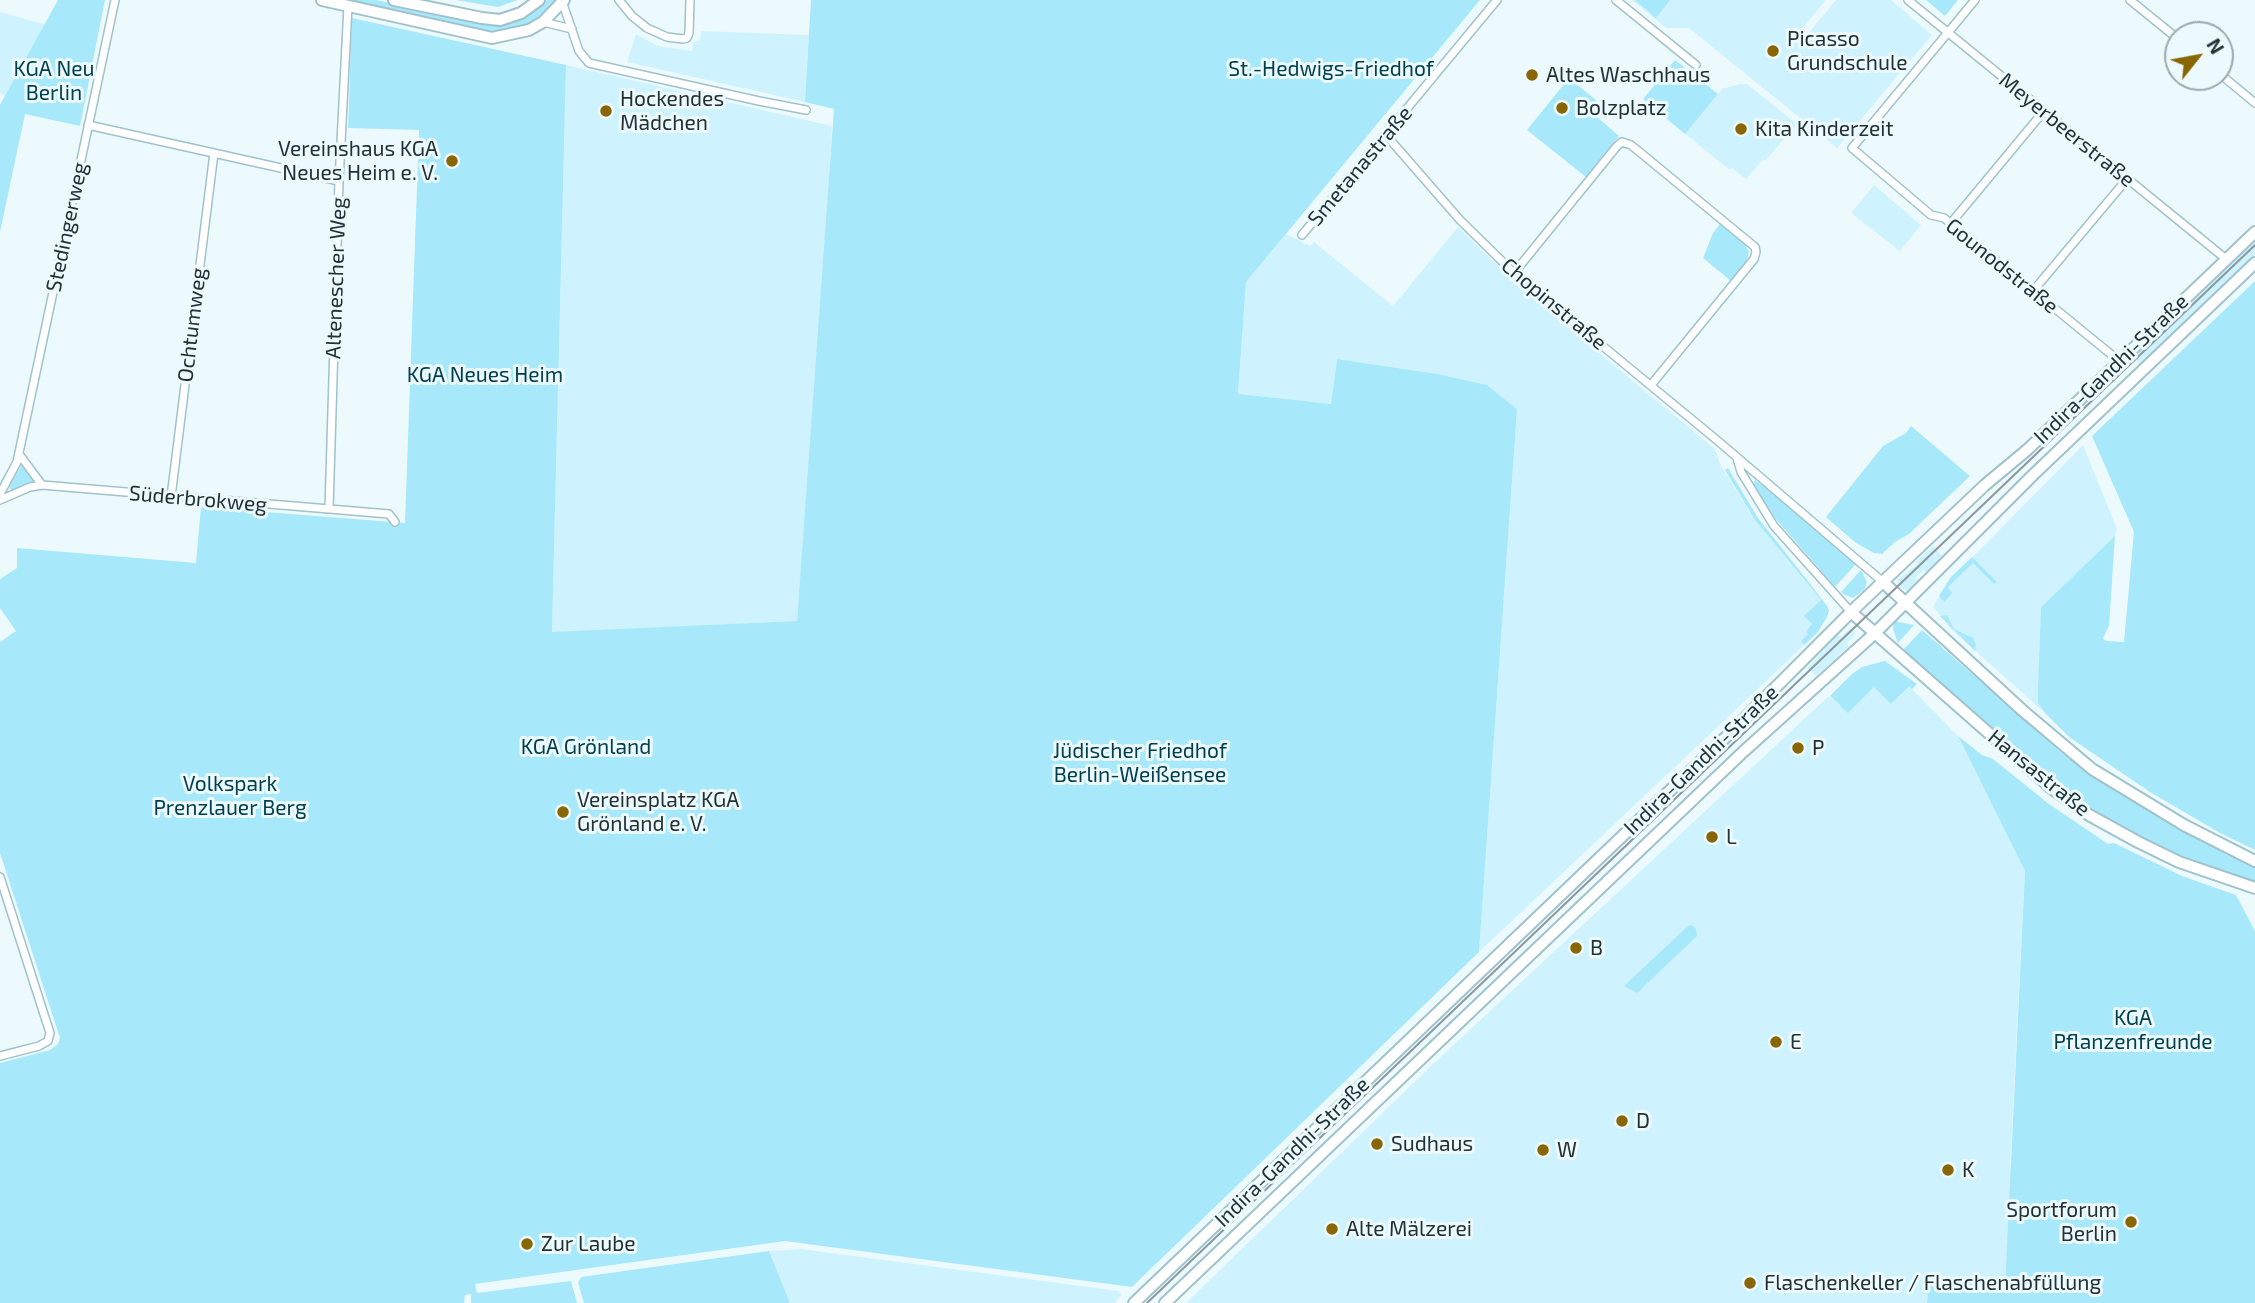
<!DOCTYPE html>
<html>
<head>
<meta charset="utf-8">
<style>
	body { margin:0 }
	#map { position:relative; width:2255px; height:1303px; overflow:hidden; background:#ecfafe; font-family:"Exo 2",sans-serif }
	canvas { display:block }
	.north { position:absolute; left:2164px; top:21px; width:70px; height:70px; box-sizing:border-box; background:#ecfafe; border:2px solid #9caaae; border-radius:50%; rotate:59deg; font-size:19px; font-weight:700; line-height:28px; text-align:center; color:#233135 }
	.north::after { content:''; display:block; margin:auto; width:24px; height:32px; background:#896604; clip-path:polygon(50% 0,100% 100%,50% 72%,0 100%) }
</style>
</head>
<body>
<div id="map">
<canvas width="2255" height="1303"></canvas>
<div class="north">N</div>
</div>
<script>
const ctx = document.querySelector('canvas').getContext('2d');
ctx.lineJoin = 'round';
function fillPath(path, color) { ctx.fillStyle = color; ctx.fill(path, 'evenodd'); }
const toPath = rows => new Path2D(rows.map(r => 'M' + r).join(''));
function strokePath(path, color, width, dash) { ctx.strokeStyle = color; ctx.lineWidth = width; ctx.lineCap = dash ? 'butt' : 'round'; ctx.setLineDash(dash || []); ctx.stroke(path); }
function drawText(font, color, halo, rows, align = 'center') {
  ctx.font = font + ' "Exo 2",sans-serif'; ctx.lineWidth = 6; ctx.setLineDash([]); ctx.textBaseline = 'middle'; ctx.strokeStyle = halo; ctx.fillStyle = color; for (const [text, x, y, turn = 0] of rows) {
    ctx.save(); ctx.translate(x, y); ctx.rotate((+turn || 0) * Math.PI / 180); ctx.textAlign = isNaN(turn) ? turn : align; if (halo) ctx.strokeText(text, 0, 0); ctx.fillText(text, 0, 0); ctx.restore();
  }
}
fillPath(toPath([
	[1632,0,1826,0,1796,36,1802,41,1836,0,1891,0,1932,35,1837,148,1689,28,1666,28],
	[0,12,51,26,11,100,0,93],
	[701,31,809,35,805,102,627,62,636,34,658,46,692,51,693,42,700,41],
	[566,65,832,126,823,286,797,621,552,633],
	[1740,84,1747,84,1797,124,1766,160,1762,161,1746,179,1732,168,1730,170,1685,134,1722,89],
	[1874,185,1921,225,1900,251,1851,213],
	[1458,227,1521,288,1715,449,1721,466,1755,520,1829,610,1817,633,1479,952,1517,409,1487,385,1438,374,1337,359,1331,404,1238,395,1246,282,1286,234,1310,246,1314,242,1393,306],
	[2255,239,2255,256,2142,366,2131,355],
	[2083,445,2117,529,2115,536,2041,607,2038,703,2046,714,1952,630,1933,607,1947,583],
	[1933,546,1943,557,1927,573,1924,570,1915,578,1918,583,1909,591,1903,589,1897,580,1918,564,1916,562],
	[1851,628,1856,634,1847,643,1849,646,1816,676,1807,668,1838,635,1841,637],
	[1868,680,1891,704,1910,687,1958,736,2025,871,2010,1167,2255,1303,2003,1303,1929,1276,1927,1303,1186,1303,1432,1065,1829,696,1840,706],
	[801,1249,1119,1291,1121,1295,1115,1303,790,1303,769,1251]
]), '#cff3fe');
fillPath(toPath([
	[58,0,105,0,80,126,25,114,0,232,0,105],
	[342,0,376,0,490,24,517,21,532,13,547,0,557,0,544,13,526,25,501,32,491,32],
	[456,0,518,0,498,7],
	[811,0,1480,0,1246,282,1238,394,1331,404,1337,359,1438,374,1487,385,1517,409,1479,952,1132,1287,785,1241,475,1284,477,1293,571,1281,577,1303,471,1303,471,1294,465,1295,464,1303,0,1303,0,1063,50,1050,58,1044,60,1038,0,853,0,642,16,631,0,608,0,579,17,568,17,548,196,563,201,507,405,523,419,130,348,128,352,18,566,65,552,632,797,621,834,109,805,102],
	[1635,0,1670,0,1656,18],
	[1926,0,1958,0,1945,16],
	[1675,60,1718,94,1685,134,1643,99],
	[1569,78,1597,101,1601,112,1597,117,1619,136,1586,177,1527,130],
	[1720,224,1745,244,1749,252,1746,263,1731,281,1703,258,1713,233],
	[2255,281,2255,850,2220,833,2150,792,2069,737,2046,714,2038,703,2038,687,2041,607,2115,536,2109,626,2103,638,2106,641,2124,642,2134,532,2092,436],
	[1911,426,1970,476,1909,534,1895,542,1882,554,1874,553,1856,543,1826,517,1883,446,1906,433],
	[22,464,34,482,11,490,9,487],
	[1728,468,1758,518,1808,581,1827,606,1829,610,1827,617,1817,633,1804,645,1801,641,1808,634,1806,632,1812,624,1804,616,1821,600,1755,520,1725,470],
	[1755,480,1776,495,1856,564,1835,587,1775,518,1753,484],
	[1972,557,1997,582,1994,584,1973,563,1948,587,1952,593,1945,602,1942,600,1939,596,1951,577],
	[1861,570,1867,582,1864,590,1853,598,1843,594,1841,592],
	[1947,615,1954,629,1973,638,1976,645,1975,651,1940,616],
	[1894,621,1914,625,1898,643,1893,629],
	[1922,630,2060,751,2116,791,2196,838,2255,866,2255,883,2177,856,2136,836,2088,807,2051,780,1908,656,1903,650],
	[1885,661,1917,684,1912,689,1909,687,1891,704,1874,687,1848,713,1830,696,1852,674,1862,667],
	[1958,736,1982,755,1993,759,2049,804,2108,844,2114,843,2182,876,2236,895,2255,931,2255,1303,1927,1303,1929,1276,2005,1288,2025,871],
	[1692,925,1696,929,1697,936,1637,993,1624,986,1688,926],
	[769,1251,790,1303,584,1303,578,1283,581,1277]
]), '#a7e8fb');
const minor = toPath([
	[619,0,632,16,647,28,667,37,683,39,687,38,689,33,690,0],
	[1616,0,1696,65],
	[1908,0,2226,259],
	[1975,0,1852,148,1931,215,1944,218,2118,360],
	[2130,0,2178,39],
	[562,1,579,51,589,63,759,101,806,110],
	[543,22,572,29],
	[2220,74,2255,103],
	[88,125,339,181],
	[1386,135,1460,220,1514,273,1718,441,1883,582],
	[1951,223,2044,111],
	[1302,235,1497,0],
	[1514,273,1617,146,1622,142,1631,145,1659,168,1755,247,1756,252,1754,259,1651,385],
	[2033,291,2127,179],
	[19,454,42,485],
	[1737,458,1741,472,1774,526,1851,612],
	[0,494,17,462,115,0],
	[171,497,214,153],
	[0,500,30,487,42,485,389,514,395,522],
	[329,509,339,181,348,6],
	[0,877,50,1033,48,1041,39,1046,0,1056]
]);
const secondary = toPath([
	[322,0,492,38,529,30,543,22,564,0],
	[394,0,482,18,500,20,521,13,539,0],
	[1883,582,2022,710,2092,769,2184,825,2255,861],
	[1851,612,2050,787,2089,815,2138,842,2179,862,2255,888],
	[1134,1303,1727,736,1851,612,1985,485,2027,450,2255,232],
	[1165,1303,1743,752,1874,634,2033,475,2255,263]
]);
strokePath(minor, '#9fc2cc', 10);
strokePath(secondary, '#9fc2cc', 14);
strokePath(minor, '#fff', 7);
strokePath(secondary, '#fff', 10);
strokePath(toPath([
	[1147,1303,2255,245]
]), '#8c9a9e', 2);
for (const [x, y, r, color] of [
	[1773,51,7,"#896604"],
	[1532,75,7,"#896604"],
	[1562,108,7,"#896604"],
	[606,111,7,"#896604"],
	[1741,129,7,"#896604"],
	[452,161,7,"#896604"],
	[1798,748,7,"#896604"],
	[563,812,7,"#896604"],
	[1712,837,7,"#896604"],
	[1576,948,7,"#896604"],
	[1776,1042,7,"#896604"],
	[1622,1121,7,"#896604"],
	[1377,1144,7,"#896604"],
	[1543,1150,7,"#896604"],
	[1948,1170,7,"#896604"],
	[2131,1222,7,"#896604"],
	[1332,1229,7,"#896604"],
	[527,1244,7,"#896604"],
	[1750,1283,7,"#896604"]
]) { const dot = new Path2D(); dot.arc(x, y, r, 0, 2 * Math.PI); ctx.fillStyle = color; ctx.fill(dot); strokePath(dot, '#ecfafe', 2.5); }
drawText('21px', '#233135', '#ecfafe', [
	["Picasso",1787,39],
	["Grundschule",1787,63],
	["Altes Waschhaus",1546,75],
	["Hockendes",620,99],
	["Mädchen",620,123],
	["Bolzplatz",1576,108],
	["Kita Kinderzeit",1755,129],
	["Vereinshaus KGA",438,149,"right"],
	["Neues Heim e. V.",438,173,"right"],
	["P",1812,748],
	["Vereinsplatz KGA",577,800],
	["Grönland e. V.",577,824],
	["L",1726,837],
	["B",1590,948],
	["E",1790,1042],
	["D",1636,1121],
	["Sudhaus",1391,1144],
	["W",1557,1150],
	["K",1962,1170],
	["Sportforum",2117,1210,"right"],
	["Berlin",2117,1234,"right"],
	["Alte Mälzerei",1346,1229],
	["Zur Laube",541,1244],
	["Flaschenkeller / Flaschenabfüllung",1764,1283]
], 'left');
drawText('21px', '#00404e', '#ecfafe', [
	["KGA Neu",54,69],
	["Berlin",54,93],
	["St.-Hedwigs-Friedhof",1331,69],
	["KGA Neues Heim",485,375],
	["KGA Grönland",586,747],
	["Jüdischer Friedhof",1140,751],
	["Berlin-Weißensee",1140,775],
	["Volkspark",230,784],
	["Prenzlauer Berg",230,808],
	["KGA",2133,1018],
	["Pflanzenfreunde",2133,1042]
]);
drawText('21px', '#233135', '#ecfafe', [
	["Meyerbeerstraße",2067,130,39],
	["Smetanastraße",1360,166,-50],
	["Stedingerweg",67,227,-78],
	["Gounodstraße",2002,266,39],
	["Altenescher Weg",336,278,-88],
	["Chopinstraße",1554,304,40],
	["Ochtumweg",192,325,-83],
	["Indira-Gandhi-Straße",2111,369,-44],
	["Süderbrokweg",198,499,5],
	["Indira-Gandhi-Straße",1701,760,-44],
	["Hansastraße",2039,773,39],
	["Indira-Gandhi-Straße",1292,1152,-44]
]);
</script>
</body>
</html>
